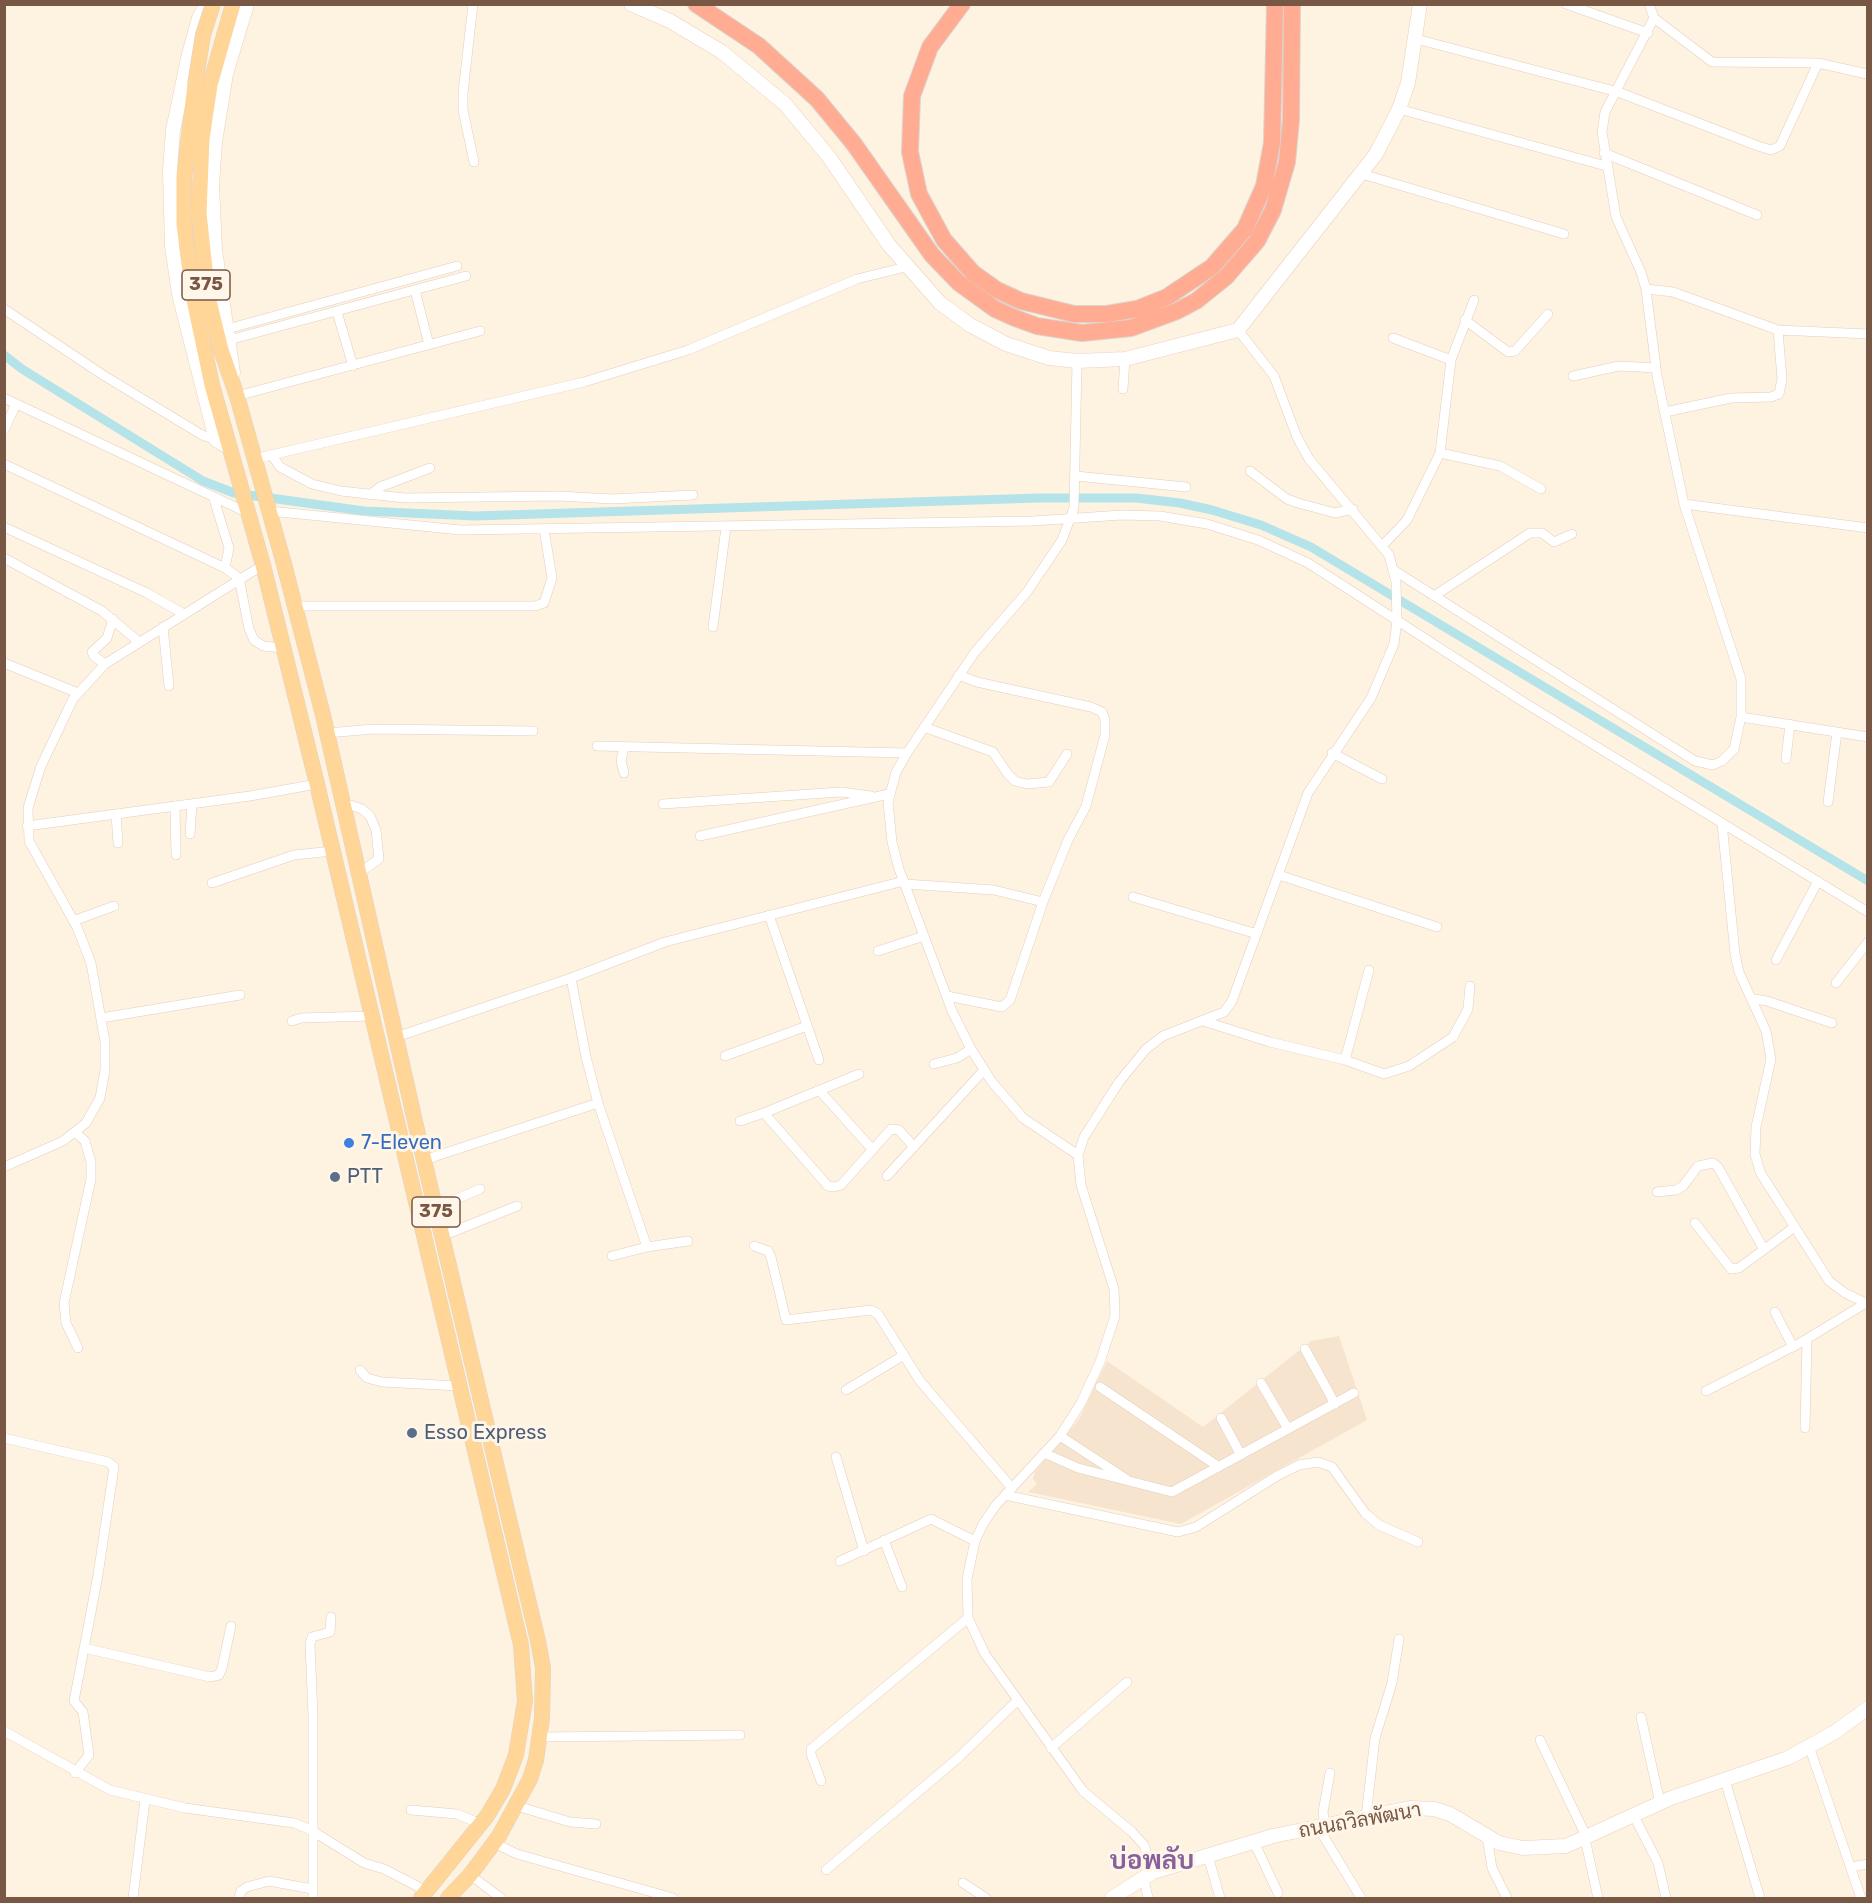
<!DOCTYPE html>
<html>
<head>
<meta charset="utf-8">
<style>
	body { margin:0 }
	#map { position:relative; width:1872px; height:1903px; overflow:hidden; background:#fef2e1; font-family:Rubik,sans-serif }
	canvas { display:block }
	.frame { position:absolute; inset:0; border:6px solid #785745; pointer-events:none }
</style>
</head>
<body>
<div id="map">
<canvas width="1872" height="1903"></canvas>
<div class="frame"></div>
</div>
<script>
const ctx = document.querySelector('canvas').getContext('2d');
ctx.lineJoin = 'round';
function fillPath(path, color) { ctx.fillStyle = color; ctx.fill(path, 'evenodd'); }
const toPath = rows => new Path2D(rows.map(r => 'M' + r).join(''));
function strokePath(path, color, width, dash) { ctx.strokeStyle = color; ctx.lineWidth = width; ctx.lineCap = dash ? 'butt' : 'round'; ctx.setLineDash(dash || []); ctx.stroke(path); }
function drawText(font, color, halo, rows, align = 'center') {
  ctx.font = font + ' Rubik,Sarabun,sans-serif'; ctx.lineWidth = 6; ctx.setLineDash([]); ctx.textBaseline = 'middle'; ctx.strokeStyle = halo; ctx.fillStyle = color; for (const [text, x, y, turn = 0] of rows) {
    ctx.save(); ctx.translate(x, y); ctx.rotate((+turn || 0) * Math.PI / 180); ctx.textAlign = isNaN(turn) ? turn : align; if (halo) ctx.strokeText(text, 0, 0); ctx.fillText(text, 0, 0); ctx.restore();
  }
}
fillPath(toPath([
	[1339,1336,1367,1420,1181,1524,1028,1492,1037,1484,1033,1479,1035,1471,1079,1419,1107,1361,1203,1427,1311,1341]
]), '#f7e4cf');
strokePath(toPath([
	[4,355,22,369,203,481,234,493,364,511,475,516,1038,498,1136,498,1180,503,1212,510,1261,525,1311,547,1868,881]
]), '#b4e3ea', 9);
const street = toPath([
	[473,4,463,93,463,110,474,162],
	[1566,4,1648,33],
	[1416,39,1618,92,1758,146,1771,150,1780,146,1818,63,1712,62,1654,18],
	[1818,63,1867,74],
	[1399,109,1606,166],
	[1604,153,1757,215],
	[1362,174,1564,234],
	[1646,289,1673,292,1778,330,1868,334],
	[415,290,429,345],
	[4,309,103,375,202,435,216,440],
	[337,312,353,366],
	[1465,320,1508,352,1515,351,1548,314],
	[227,329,457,266],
	[1393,338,1451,360],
	[229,340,466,276],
	[1077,361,1074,508,1062,540,1027,592,975,652,907,753,896,772,888,802,892,842,899,869,952,1011,971,1049,992,1082,1023,1118,1078,1155],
	[1573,376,1619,366,1656,368],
	[1123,389,1125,359],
	[237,396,480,331],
	[4,398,248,513],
	[1665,412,1731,398,1771,397,1779,394,1782,379,1778,330],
	[4,430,16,404],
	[1440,453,1500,466,1541,489],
	[271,454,280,467,312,484,341,491,405,498,559,496,612,499,693,495],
	[254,459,584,382,688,350,857,279,906,267],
	[4,464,225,568,239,578,249,629,254,640,263,646,282,648],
	[1250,471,1287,499,1298,503,1335,513,1353,509],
	[1076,476,1186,487],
	[370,495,380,487,430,468],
	[214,499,229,548,225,568],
	[1684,504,1868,528],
	[269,511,461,530,1033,521,1122,515,1160,516,1207,524,1258,540,1308,563,1525,703,1868,912],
	[4,527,147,593,184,614],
	[1383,545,1407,520,1440,453,1451,360,1474,300],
	[4,558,102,611,139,642],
	[1395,571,1695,761,1713,765,1722,761,1734,749,1741,717,1741,679,1684,504,1657,376,1646,289,1641,272,1616,217,1602,132,1605,112,1654,18,1649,4],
	[1434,596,1530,533,1542,533,1554,542,1572,534],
	[295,606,535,606,544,603,552,578,544,529],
	[163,627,169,686],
	[713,627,726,527],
	[4,663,78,693],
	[105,664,94,656,92,652,107,638,113,619],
	[1741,717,1868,737],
	[924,727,993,752,1007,773,1015,781,1027,784,1049,782,1067,754],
	[327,733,374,729,533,731],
	[597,746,907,753],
	[1332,753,1382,779],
	[1786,759,1790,724],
	[624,773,621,761,624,747],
	[1828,802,1837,732],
	[344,803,362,809,370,816,376,830,379,859,359,873],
	[663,804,841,792,871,796],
	[175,806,176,855],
	[116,814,118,843],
	[1722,823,1735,954,1739,972,1766,1031,1771,1059,1756,1127,1755,1154,1760,1172,1829,1281,1845,1293,1868,1304],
	[27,826,250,796,317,784],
	[190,834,192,804],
	[700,836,889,794],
	[1279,875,1437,927],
	[212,883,294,855,333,851],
	[905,884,994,890,1043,902],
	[1133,897,1257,934],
	[769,915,819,1060],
	[73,921,114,906],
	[878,951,924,936],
	[1776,960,1818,881],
	[571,978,586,1057,598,1103,647,1247],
	[1836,983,1868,942],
	[947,996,1002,1007,1010,1000,1043,902,1068,840,1086,806,1105,735,1105,720,1102,712,1091,707,977,682,959,675],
	[1754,999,1767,1001,1832,1023],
	[101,1018,240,995],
	[292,1021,301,1018,371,1016],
	[1203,1021,1270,1042,1345,1060,1384,1074,1409,1066,1453,1037,1468,1009,1470,986],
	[396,1037,571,978,665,942,904,881],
	[725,1056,807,1026],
	[1345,1060,1369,970],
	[934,1064,957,1058,971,1049],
	[859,1074,764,1113,828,1186,834,1187,841,1185,891,1129,899,1130,914,1147],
	[819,1090,872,1149],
	[740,1121,764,1113],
	[76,1133,85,1141,91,1162,91,1179,64,1303,66,1323,78,1348],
	[424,1160,598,1103],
	[4,1167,63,1141,86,1123,100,1098,105,1070,105,1042,91,963,77,927,29,841,28,808,41,766,73,699,105,664,263,565],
	[887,1176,984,1070],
	[1657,1192,1676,1190,1683,1186,1698,1166,1713,1163,1718,1167,1763,1248],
	[435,1208,480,1189],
	[1695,1223,1731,1269,1739,1268,1793,1228],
	[442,1236,517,1206],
	[754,1246,768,1251,771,1257,786,1320,871,1310,878,1314,920,1381,1012,1488],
	[612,1256,647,1247,688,1241],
	[1775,1312,1793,1347],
	[1305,1349,1335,1404],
	[360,1370,367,1378,382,1382,459,1386],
	[1261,1383,1288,1429],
	[1100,1387,1219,1467],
	[846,1390,904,1355],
	[1706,1391,1800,1343,1866,1303],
	[1221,1418,1241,1455],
	[1805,1428,1807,1339],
	[1060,1436,1126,1479],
	[4,1438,108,1462,114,1467,98,1575,74,1701,83,1712,89,1755,75,1773],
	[1044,1453,1078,1468,1172,1492,1354,1393],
	[836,1457,864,1551],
	[1005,1495,1178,1532,1196,1527,1277,1476,1299,1465,1318,1462,1332,1467,1365,1513,1379,1525,1418,1542],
	[884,1540,902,1587],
	[840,1561,931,1519,975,1541],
	[84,1648,210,1677,219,1675,222,1668,231,1626],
	[1641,1717,1660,1803],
	[4,1731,110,1790,185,1808,294,1823,311,1830,364,1863,384,1869,417,1886,426,1893],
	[540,1737,740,1735],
	[1540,1740,1587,1838],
	[1809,1746,1861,1898],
	[1051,1748,1127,1682],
	[1725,1780,1760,1898],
	[821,1781,811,1754,811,1749,968,1618],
	[517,1806,570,1822,596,1824],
	[411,1810,457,1814,481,1824],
	[1634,1816,1658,1863,1666,1898],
	[1366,1817,1375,1738,1392,1683,1399,1639],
	[1325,1826,1323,1812,1330,1773],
	[1318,1827,1361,1898],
	[1487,1837,1492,1868,1507,1898],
	[1585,1839,1598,1898],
	[1254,1842,1278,1893],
	[494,1843,517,1854,673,1898],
	[1208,1856,1220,1898],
	[1851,1867,1868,1864],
	[826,1870,958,1758,1017,1701],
	[1153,1872,1144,1845,1132,1832,1083,1791,985,1654,968,1618,967,1579,975,1541,983,1524,996,1505,1060,1436,1081,1403,1100,1362,1115,1316,1114,1289,1081,1185,1078,1155,1084,1137,1119,1082,1146,1049,1163,1036,1224,1012,1232,1001,1308,793,1371,698,1394,644,1397,621,1396,582,1389,555,1309,459,1297,437,1274,376,1238,330],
	[470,1875,501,1898],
	[1144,1879,1148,1898],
	[963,1883,986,1898],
	[133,1898,145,1800],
	[239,1898,241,1891,247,1887,269,1881,312,1889],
	[313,1898,313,1715,310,1644,312,1637,330,1632,331,1617]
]);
const secondary = toPath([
	[207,4,199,18,189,54,173,130,170,171,172,246,179,294,216,440,230,448],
	[631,4,670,21,722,52,785,104,829,157,889,245,940,303,970,325,1006,344,1049,358,1077,361,1125,359,1238,330,1376,154,1399,109,1408,83,1420,4],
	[233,373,215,250,212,185,215,142,226,74,247,4],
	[1112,1898,1153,1872,1273,1836,1410,1808,1434,1809,1450,1814,1499,1843,1523,1848,1566,1846,1671,1798,1788,1758,1835,1732,1868,1708]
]);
const primary = toPath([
	[233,4,210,85,202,139,199,213,208,297,221,350,237,396,284,564,323,715,419,1139,538,1641,543,1668,542,1718,536,1760,530,1779,499,1836,470,1875,448,1898],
	[195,85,184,176,184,224,193,295,212,385,263,565,317,784,521,1645,525,1701,516,1755,503,1789,487,1816,421,1898]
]);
const highway = toPath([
	[696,4,759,46,817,99,854,144,932,255,959,283,995,309,1015,318,1037,326,1082,333,1131,328,1177,311,1196,301,1226,277,1257,241,1273,210,1287,162,1291,120,1292,4],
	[962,4,930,47,912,96,910,152,919,194,944,240,973,273,997,290,1021,301,1074,314,1107,314,1137,309,1167,297,1212,267,1245,229,1264,186,1272,143,1275,4]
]);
strokePath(street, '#e3cebc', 10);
strokePath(secondary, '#ebd1bb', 15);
strokePath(primary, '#dcd3cf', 16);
strokePath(highway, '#dcd3cf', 18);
strokePath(street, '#fff', 9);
strokePath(secondary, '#fff', 14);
strokePath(primary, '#ffd698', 15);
strokePath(highway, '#ffac92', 16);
const primaryBridge = toPath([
	[195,85,203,35,213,4]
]);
strokePath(primaryBridge, '#dcd3cf', 16, []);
strokePath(primaryBridge, '#ffd698', 15);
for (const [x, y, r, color] of [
	[349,1143,6,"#3f7fe0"],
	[335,1177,6,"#5c6f8a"],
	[412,1433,6,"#5c6f8a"]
]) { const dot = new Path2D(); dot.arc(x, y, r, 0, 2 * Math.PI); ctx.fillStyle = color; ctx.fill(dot); strokePath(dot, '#fff6ea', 2); }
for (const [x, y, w] of [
	[206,285,48],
	[436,1212,48]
]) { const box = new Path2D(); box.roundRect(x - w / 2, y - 15, w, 30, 4.5); ctx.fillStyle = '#fff6ea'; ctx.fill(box); strokePath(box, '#785745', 1.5); }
drawText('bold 18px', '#785745', null, [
	["375",206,285],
	["375",436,1212]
]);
drawText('20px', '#366cbe', '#fff6ea', [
	["7-Eleven",361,1143]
], 'left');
drawText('20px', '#4e5e75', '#fff6ea', [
	["PTT",347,1177],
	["Esso Express",424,1433]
], 'left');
drawText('20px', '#785745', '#fff6ea', [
	["ถนนถวิลพัฒนา",1360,1821,-10]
]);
drawText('bold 26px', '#87609c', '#fff6ea', [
	["บ่อพลับ",1152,1861]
]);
</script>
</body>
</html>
